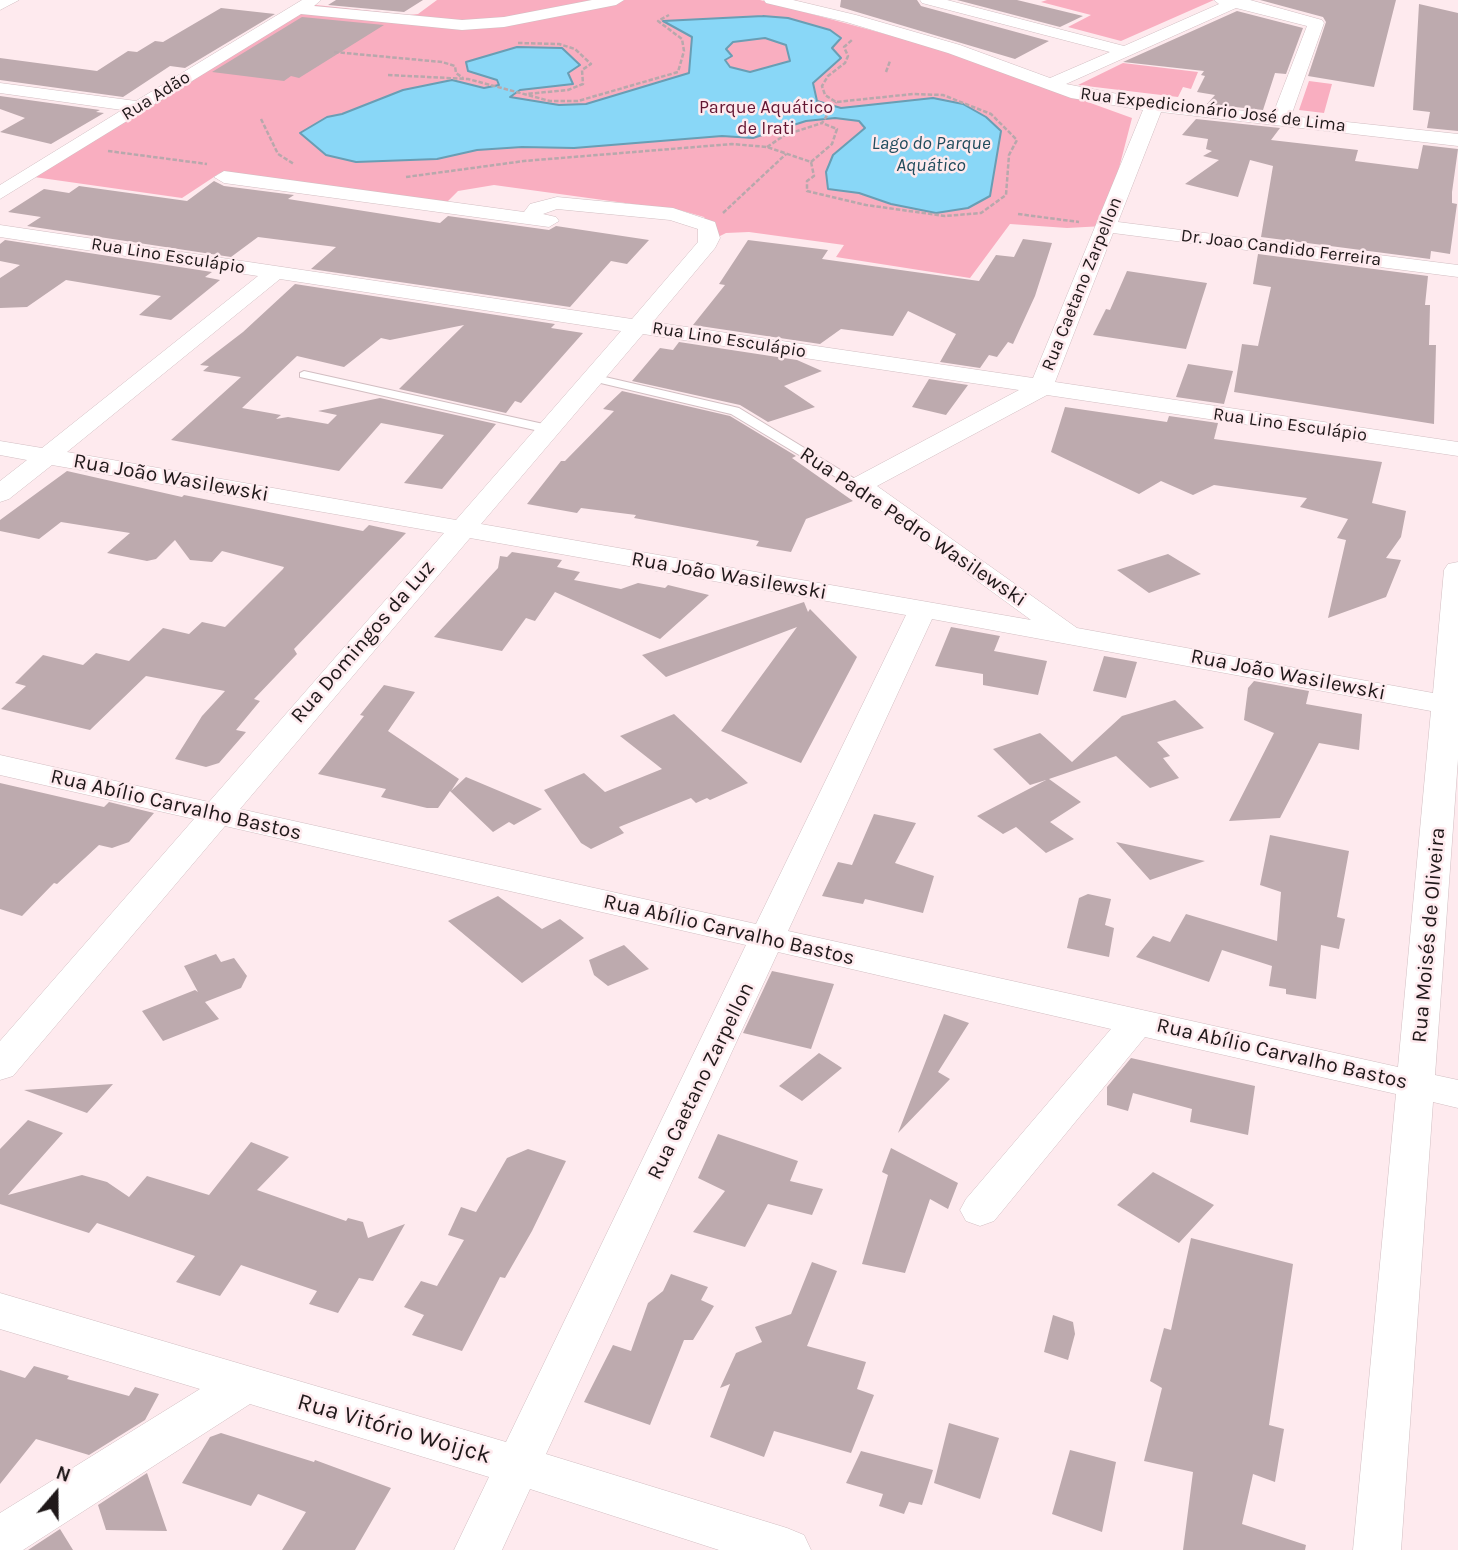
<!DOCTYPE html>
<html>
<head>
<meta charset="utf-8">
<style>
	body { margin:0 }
	#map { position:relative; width:1458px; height:1550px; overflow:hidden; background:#feeaee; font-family:Karla,sans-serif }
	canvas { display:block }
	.north { position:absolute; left:21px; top:1459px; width:70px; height:70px; -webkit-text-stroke:5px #feeaee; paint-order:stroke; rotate:20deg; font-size:19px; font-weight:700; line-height:28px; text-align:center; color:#1f1819 }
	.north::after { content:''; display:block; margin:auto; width:24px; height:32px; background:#1f1819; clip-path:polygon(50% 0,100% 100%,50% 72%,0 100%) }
</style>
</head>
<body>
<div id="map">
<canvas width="1458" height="1550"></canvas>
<div class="north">N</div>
</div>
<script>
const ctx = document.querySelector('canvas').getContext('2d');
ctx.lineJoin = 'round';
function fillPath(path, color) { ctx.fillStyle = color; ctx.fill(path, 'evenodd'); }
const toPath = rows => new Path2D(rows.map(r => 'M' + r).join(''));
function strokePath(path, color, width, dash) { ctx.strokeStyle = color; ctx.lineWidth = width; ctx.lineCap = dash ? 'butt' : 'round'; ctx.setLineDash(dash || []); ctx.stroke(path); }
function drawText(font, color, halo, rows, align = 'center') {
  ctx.font = font + ' Karla,sans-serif'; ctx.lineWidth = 5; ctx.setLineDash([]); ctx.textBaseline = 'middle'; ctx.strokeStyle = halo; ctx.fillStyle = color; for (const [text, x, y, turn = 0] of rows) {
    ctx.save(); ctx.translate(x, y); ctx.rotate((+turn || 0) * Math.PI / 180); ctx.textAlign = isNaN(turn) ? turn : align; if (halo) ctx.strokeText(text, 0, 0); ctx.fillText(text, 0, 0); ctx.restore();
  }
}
fillPath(toPath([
	[437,0,760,0,944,50,1132,118,1104,226,1067,228,1010,224,970,278,836,257,844,245,749,232,726,233,708,242,711,231,704,217,683,211,494,185,458,191,446,203,220,173,182,198,27,176,307,4,409,15,418,14],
	[1047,0,1214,0,1121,41,1068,27,1091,15,1041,2],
	[1123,63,1198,72,1191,89,1183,87,1178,97,1078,85],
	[1309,81,1332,84,1324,113,1299,110]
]), '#f9aec0');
const water = toPath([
	[763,16,788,18,830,30,841,38,832,48,841,58,813,83,817,101,841,108,933,98,963,104,986,117,1001,131,990,196,968,208,936,213,891,204,859,193,828,189,826,172,833,155,865,128,859,121,835,118,806,121,753,138,722,136,574,148,522,147,477,150,437,159,356,162,326,155,300,133,327,117,342,114,403,90,452,80,484,88,499,85,497,80,468,71,466,62,517,47,562,48,580,65,568,73,573,84,520,90,510,97,559,105,586,104,689,73,692,37,663,21,763,16],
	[765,38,786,45,790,61,750,72,730,67,725,60,732,56,726,49,733,42,765,38]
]);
fillPath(water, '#89d7f7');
strokePath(water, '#699eb4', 2);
fillPath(toPath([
	[336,0,423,0,404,12,328,5],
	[841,0,917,0,921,6,1049,41,1015,59,840,7],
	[957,0,1017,0,1083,16,1060,27],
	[1260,0,1396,0,1374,87,1308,76,1326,22,1323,17],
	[1419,4,1458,13,1458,131,1427,128,1430,112,1413,110],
	[221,8,275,14,185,68,170,66,123,97,0,80,0,58,97,71,128,51,137,52,155,41,163,42],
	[1237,11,1303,28,1286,74,1275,73,1263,110,1207,104,1215,95,1197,92,1205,76,1201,75,1204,71,1123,62],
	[302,17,384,25,299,78,291,76,284,81,212,72],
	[0,96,100,110,96,112,104,113,51,144,0,132,25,118,0,109],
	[1196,119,1280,128,1271,140,1358,150,1355,161,1418,169,1423,145,1458,149,1452,192,1452,203,1457,204,1450,254,1431,251,1430,259,1261,237,1273,166,1250,160,1238,197,1185,184,1219,160,1203,156,1212,151,1206,149,1208,139,1182,135],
	[214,181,224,186,294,195,288,199,440,223,448,216,549,230,556,226,649,240,627,264,611,261,570,307,311,269,336,247,258,237,231,257,27,226,41,217,8,212,44,189,69,193,79,186,187,201],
	[1023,239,1052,243,1035,296,1013,344,1008,342,997,357,989,355,980,368,940,362,956,334,908,311,893,336,841,329,820,344,693,325,725,285,719,284,748,240,828,250,822,259,979,281,996,255,1014,257],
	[5,240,212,272,205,277,220,280,171,320,139,315,161,296,66,280,27,307,0,308,0,278,20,265,0,261,0,244],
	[1258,254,1428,276,1425,305,1430,305,1429,345,1436,345,1434,424,1234,392,1242,344,1258,346,1271,287,1253,284],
	[1127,271,1207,283,1186,349,1093,335,1106,309,1110,310],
	[295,284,555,324,551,328,583,333,521,403,515,401,506,413,399,389,464,325,390,340,381,338,344,367,297,356,242,408,281,415,276,419,288,417,328,424,337,415,318,411,380,398,496,424,442,489,404,483,444,435,381,423,339,471,171,440,241,377,203,371,209,366,200,365,243,332],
	[679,342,797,360,822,371,784,386,815,407,768,422,740,405,632,381,660,348,673,350],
	[1188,364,1233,371,1224,404,1176,397],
	[929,379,968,385,946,415,912,407],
	[622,391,730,416,796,456,792,458,853,501,806,519,791,552,756,546,759,541,634,518,636,515,581,508,577,513,527,504,561,461,565,461,614,411,603,409],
	[1065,407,1167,422,1169,416,1218,423,1214,439,1382,462,1372,503,1406,511,1401,537,1386,558,1401,560,1386,597,1328,618,1346,540,1337,538,1348,519,1300,507,1307,498,1214,485,1193,495,1161,481,1139,494,1051,452],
	[67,471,182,497,184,495,363,531,369,525,406,533,294,649,297,654,254,699,260,701,236,730,246,732,219,763,206,767,175,759,202,716,225,691,146,676,90,730,1,709,26,686,15,683,43,655,83,665,96,653,129,661,163,628,189,634,202,622,225,627,283,569,284,567,222,551,212,562,190,560,175,540,156,559,147,561,107,553,130,533,61,522,39,539,0,531,0,520],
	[512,552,562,560,557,567,580,572,574,580,621,589,638,583,665,588,668,585,709,595,660,639,555,592,535,621,526,618,502,651,434,637,498,568,500,556,507,557],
	[1168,554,1201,574,1149,593,1117,570],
	[804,602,808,612,810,609,857,657,801,763,721,731,797,627,666,677,642,655],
	[951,627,1000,636,994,651,1047,661,1038,695,983,685,983,674,935,666],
	[1104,656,1137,662,1126,698,1093,691],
	[1254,681,1309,691,1306,704,1362,714,1359,750,1319,743,1280,818,1229,821,1274,733,1244,720,1248,688],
	[384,685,415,692,388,731,459,779,451,791,466,777,542,809,514,825,509,822,493,832,450,791,438,808,427,808,381,797,386,789,318,774,364,716,360,715],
	[1175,700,1204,728,1157,742,1170,756,1163,758,1179,778,1150,788,1116,756,1049,779,1081,802,1050,822,1074,839,1046,853,1016,827,1003,834,977,816,1046,780,1030,785,993,749,1040,733,1072,762,1122,716],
	[674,714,748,783,710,800,707,798,696,803,691,798,619,827,624,833,591,849,581,843,544,790,584,773,605,792,662,769,620,736],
	[0,783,104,807,109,802,154,813,129,842,112,848,99,845,57,884,54,883,22,916,0,909],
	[874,814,916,823,895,863,934,876,923,913,865,899,863,904,822,896,838,862,852,865],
	[1270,835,1349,851,1337,917,1345,919,1339,949,1321,945,1316,999,1286,994,1286,989,1269,986,1272,966,1222,950,1209,982,1136,957,1153,936,1170,942,1186,914,1277,941,1281,892,1260,885],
	[1116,842,1205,861,1150,880],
	[1088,894,1111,899,1105,925,1114,928,1109,957,1067,948,1079,898],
	[498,896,542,929,560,919,584,938,522,983,448,921],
	[624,945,649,969,608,986,594,975,589,960],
	[216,954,221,962,234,958,247,976,241,988,205,1002,219,1019,163,1041,142,1011,195,990,198,992,184,966],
	[772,971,834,984,811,1049,743,1033],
	[944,1014,969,1023,938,1072,950,1079,898,1133],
	[819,1053,842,1068,802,1101,779,1086],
	[1131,1058,1255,1086,1248,1135,1190,1122,1192,1109,1133,1093,1128,1111,1107,1105,1107,1087],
	[113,1084,87,1113,24,1090],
	[28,1120,63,1133,8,1195,82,1175,107,1182,129,1197,147,1176,209,1195,251,1142,289,1157,257,1190,346,1221,348,1218,363,1222,368,1238,405,1224,373,1281,359,1278,338,1313,309,1304,317,1291,241,1265,220,1296,176,1282,195,1256,97,1223,89,1233,0,1204,0,1149],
	[718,1134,798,1161,790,1181,823,1189,812,1215,768,1204,745,1247,693,1232,725,1191,698,1178],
	[891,1148,958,1183,948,1209,930,1199,905,1273,862,1264,888,1175,882,1172],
	[528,1149,566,1161,532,1231,505,1278,500,1277,462,1351,412,1335,424,1315,404,1307,421,1281,437,1286,464,1240,448,1235,461,1207,476,1212,507,1158],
	[1153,1172,1214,1205,1179,1243,1117,1205],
	[1191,1238,1293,1264,1269,1425,1284,1429,1275,1482,1253,1474,1242,1524,1306,1545,1305,1550,1183,1550,1193,1472,1144,1461,1162,1388,1150,1381,1164,1328,1171,1330],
	[812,1262,837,1271,807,1346,866,1362,857,1389,874,1395,851,1453,774,1431,764,1457,710,1437,730,1384,720,1388,736,1353,762,1342,755,1327,791,1314],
	[671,1274,708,1287,701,1300,714,1306,693,1340,684,1340,650,1425,584,1402,613,1345,631,1351,648,1303,663,1291],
	[1053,1315,1073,1322,1075,1334,1068,1360,1044,1352],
	[34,1366,69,1376,67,1379,129,1396,135,1387,159,1394,145,1420,89,1455,36,1439,0,1484,0,1370,25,1378],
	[949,1423,999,1438,980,1499,934,1483],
	[221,1433,314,1462,315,1460,391,1488,355,1550,282,1550,306,1512,258,1494,251,1506,182,1483,210,1437],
	[1070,1450,1116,1462,1102,1532,1052,1514],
	[861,1451,933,1470,922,1505,909,1502,904,1514,879,1506,883,1494,846,1483],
	[147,1473,167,1531,106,1530,98,1505],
	[60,1529,73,1550,28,1550]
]), '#bdaaae');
const service = toPath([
	[304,371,548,425,554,429,548,433,300,377,300,373,304,371],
	[592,374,739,408,865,485,864,488,854,488,731,414,588,380,586,378,592,374]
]);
const minor = toPath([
	[0,0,19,0,0,10,0,0],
	[302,0,321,0,314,6,462,20,504,17,592,0,624,0,616,5,504,27,462,30,301,14,0,199,0,185,122,110,0,93,0,83,136,101,302,0],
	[764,0,793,0,856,15,960,45,1050,78,1110,52,922,3,920,0,947,0,1124,46,1219,4,1214,0,1250,0,1322,20,1324,23,1291,116,1458,134,1458,146,1161,112,1118,222,1458,265,1458,277,1113,233,1055,382,1458,442,1458,456,1047,395,877,486,1077,628,1433,693,1444,570,1448,564,1458,562,1458,759,1435,1075,1458,1080,1458,1108,1433,1102,1401,1550,1353,1550,1396,1094,1145,1037,994,1221,980,1226,966,1221,960,1210,966,1199,1111,1029,778,952,546,1454,787,1528,804,1535,811,1550,719,1550,530,1489,502,1550,454,1550,489,1477,250,1404,23,1550,0,1550,0,1513,200,1389,0,1329,0,1293,506,1442,746,945,225,826,13,1076,0,1080,0,1041,194,819,0,775,0,755,209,802,444,533,52,465,9,499,0,502,0,481,27,460,0,455,0,441,42,448,258,276,0,237,0,225,632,319,698,242,698,229,670,220,557,209,543,214,556,217,559,221,549,227,224,183,214,177,224,171,524,212,530,204,557,197,673,208,715,222,720,238,715,248,653,322,1033,378,1143,110,1071,98,948,53,846,22,766,3,764,0],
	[1236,8,1307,26,1273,114,1154,101,1066,84,1236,8],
	[280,279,621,331,456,520,67,452,280,279],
	[643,334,1019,390,850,480,846,485,1031,620,481,524,643,334],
	[470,538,906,615,756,924,240,809,470,538],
	[932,619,1431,711,1398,1067,788,931,932,619]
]);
strokePath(service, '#d2bec2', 2);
strokePath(minor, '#d2bec2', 1);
strokePath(toPath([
	[518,43,559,44,575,49,591,64,582,70,583,84,568,90,526,94],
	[334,52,442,62,455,66,456,73,463,78],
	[886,72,890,61],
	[388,75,468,79,550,101,578,101,678,72,684,51,682,39,658,21,669,15],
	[261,119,278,154,294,164],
	[767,147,785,135,822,123,836,102],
	[108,151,207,164],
	[811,162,832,144,837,129,822,123],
	[406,177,524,161,732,144,767,147,811,162,814,176,807,181,807,191,866,205,945,216,981,213,1006,195,1009,155,1017,140,991,114,943,95,913,94,836,102,825,95,822,86,828,76,845,63,848,56,844,47,852,40],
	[723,213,786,154],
	[1018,214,1079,222]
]), '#b8a8ac', 2.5, [4.5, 2]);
fillPath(service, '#fff');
fillPath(minor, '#fff');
drawText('18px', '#1f1819', '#feeaee', [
	["Rua Adão",156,96,-32],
	["Rua Expedicionário José de Lima",1213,110,7],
	["Dr. Joao Candido Ferreira",1281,248,7],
	["Rua Lino Esculápio",168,256,9],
	["Rua Caetano Zarpellon",1082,284,-68],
	["Rua Lino Esculápio",729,340,9],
	["Rua Lino Esculápio",1290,425,8]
]);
drawText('18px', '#631532', '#feeaee', [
	["Parque Aquático",766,108],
	["de Irati",766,129]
]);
drawText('italic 19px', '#204c5d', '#feeaee', [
	["Lago do Parque",931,144],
	["Aquático",931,166]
]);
drawText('21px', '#1f1819', '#feeaee', [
	["Rua João Wasilewski",171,478,10],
	["Rua Padre Pedro Wasilewski",913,527,34],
	["Rua João Wasilewski",729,576,10],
	["Rua Domingos da Luz",363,642,-49],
	["Rua João Wasilewski",1288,675,11],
	["Rua Abílio Carvalho Bastos",176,805,13],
	["Rua Abílio Carvalho Bastos",729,930,13],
	["Rua Moisés de Oliveira",1429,935,-85],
	["Rua Abílio Carvalho Bastos",1282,1054,13],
	["Rua Caetano Zarpellon",701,1081,-64]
]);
drawText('24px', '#1f1819', '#feeaee', [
	["Rua Vitório Woijck",394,1429,16]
]);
</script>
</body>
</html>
